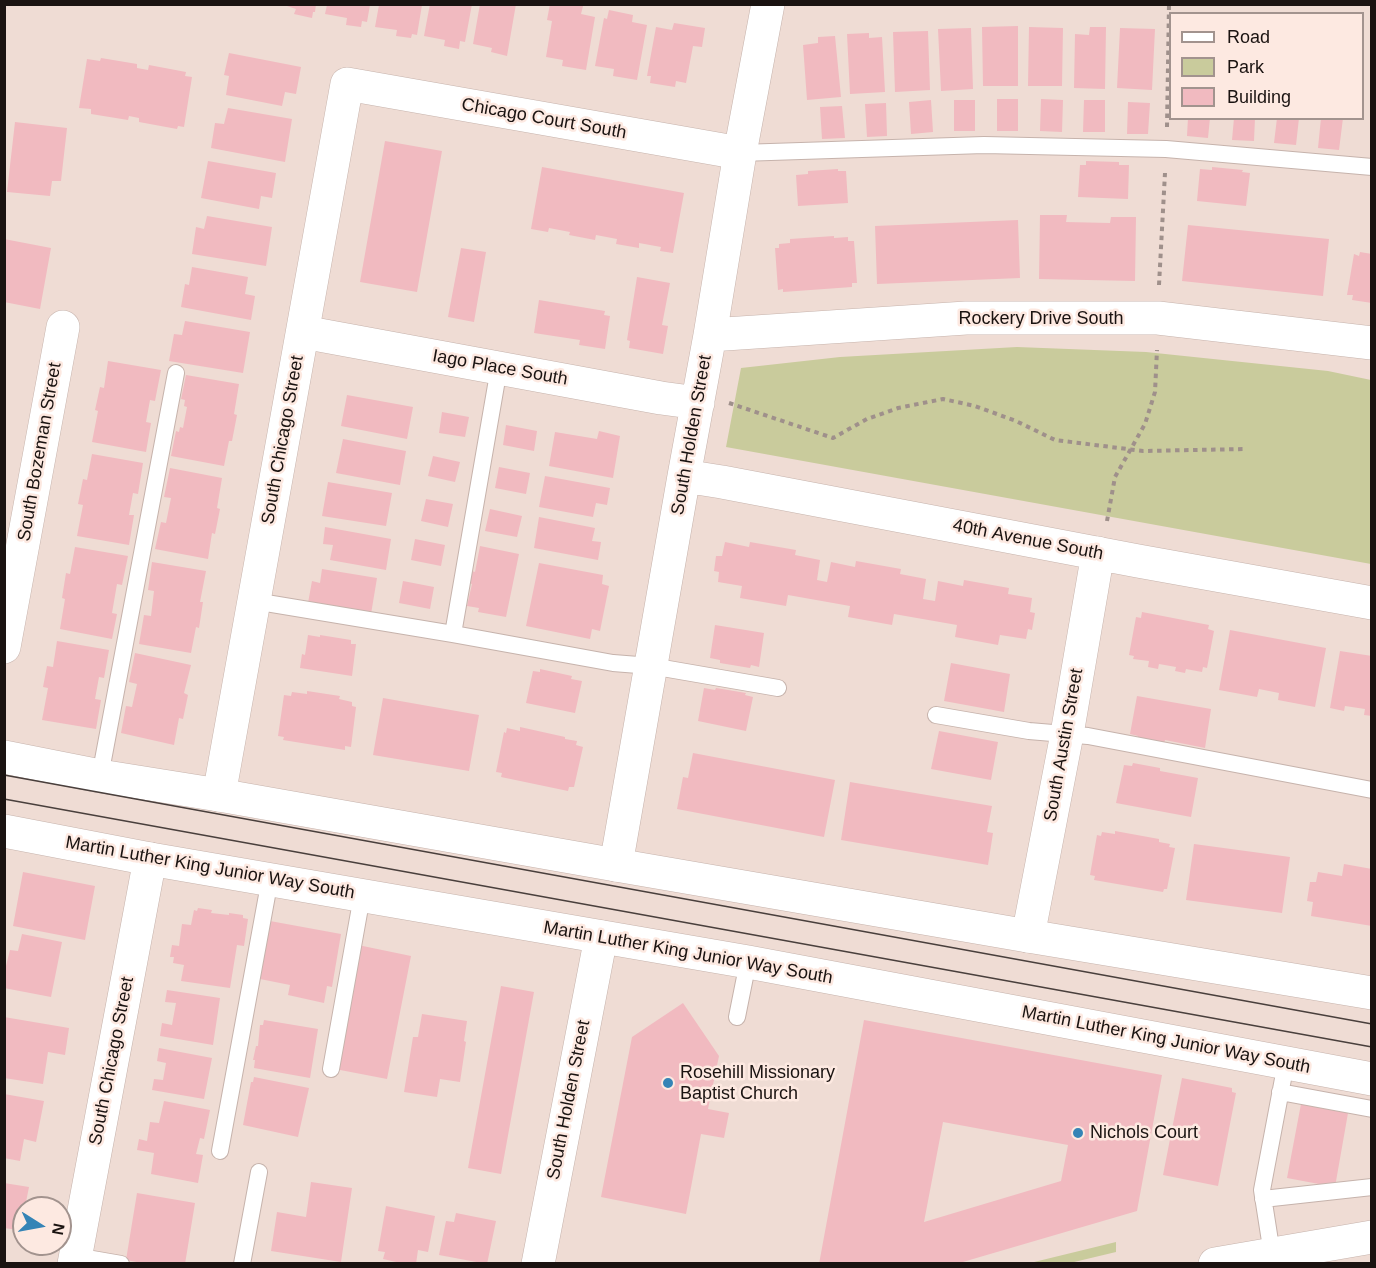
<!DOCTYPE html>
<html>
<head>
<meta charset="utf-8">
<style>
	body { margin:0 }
	#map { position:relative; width:1376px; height:1268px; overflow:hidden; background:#efdcd4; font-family:Helvetica,sans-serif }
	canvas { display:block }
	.frame { position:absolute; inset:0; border:6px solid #1a1311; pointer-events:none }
	.legend { position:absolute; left:1169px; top:12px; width:195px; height:108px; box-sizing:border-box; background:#fde9e1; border:2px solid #a2938e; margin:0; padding:8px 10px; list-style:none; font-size:18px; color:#1a1311 }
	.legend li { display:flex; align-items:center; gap:12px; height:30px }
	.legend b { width:30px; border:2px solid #a2938e }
	.north { position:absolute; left:12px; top:1196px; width:60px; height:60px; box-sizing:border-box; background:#fde9e1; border:2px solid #a2938e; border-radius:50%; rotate:101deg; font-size:16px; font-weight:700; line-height:24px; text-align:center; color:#1a1311 }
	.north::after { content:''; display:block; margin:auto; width:21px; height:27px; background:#3584b6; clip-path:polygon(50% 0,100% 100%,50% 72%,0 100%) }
</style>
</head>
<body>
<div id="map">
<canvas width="1376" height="1268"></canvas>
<div class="frame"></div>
<ul class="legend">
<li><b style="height:8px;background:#fff"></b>Road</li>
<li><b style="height:16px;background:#c9cb9c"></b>Park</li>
<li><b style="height:16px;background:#f1bac0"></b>Building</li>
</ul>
<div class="north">N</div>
</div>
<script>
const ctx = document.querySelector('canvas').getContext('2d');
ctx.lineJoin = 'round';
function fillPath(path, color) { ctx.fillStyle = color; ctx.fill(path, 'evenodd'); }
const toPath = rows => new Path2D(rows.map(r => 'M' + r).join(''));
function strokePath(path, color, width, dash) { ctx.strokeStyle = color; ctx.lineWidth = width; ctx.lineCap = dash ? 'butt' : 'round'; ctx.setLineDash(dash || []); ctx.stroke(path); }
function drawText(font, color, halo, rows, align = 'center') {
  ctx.font = font + ' Helvetica,sans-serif'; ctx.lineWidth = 5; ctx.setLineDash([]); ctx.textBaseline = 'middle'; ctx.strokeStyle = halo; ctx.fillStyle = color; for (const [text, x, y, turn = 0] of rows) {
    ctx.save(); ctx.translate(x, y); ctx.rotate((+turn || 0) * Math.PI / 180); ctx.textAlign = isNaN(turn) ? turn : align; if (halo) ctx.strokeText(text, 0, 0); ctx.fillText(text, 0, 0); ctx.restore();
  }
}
fillPath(toPath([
	[1017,347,1146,352,1328,371,1371,380,1371,564,726,447,741,368,840,357],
	[1116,1242,1116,1252,1070,1263,1030,1263]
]), '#c9cb9c');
fillPath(toPath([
	[281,4,316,4,315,12,313,12,312,18,294,14,296,9],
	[430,4,472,4,465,42,460,41,459,49,444,46,445,40,424,36],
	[480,4,516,4,507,56,491,52,492,48,473,44],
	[550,4,583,6,581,14,595,17,586,70,562,66,563,60,546,57,552,21,547,20],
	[327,5,370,5,367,22,362,21,361,27,346,25,347,18,325,14],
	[379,5,422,5,417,35,412,34,411,38,396,36,397,30,375,27],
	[609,10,633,15,632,22,647,25,637,80,613,76,614,69,595,66,604,18,607,19],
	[674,23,705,28,702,47,693,46,686,83,676,81,675,87,650,83,651,76,647,76,656,27,672,30],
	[1018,26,1018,86,983,86,982,27],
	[1029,27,1063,28,1062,86,1028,86],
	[1090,27,1106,27,1105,89,1074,88,1075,34,1089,35],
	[971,28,973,89,941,91,938,29],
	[1120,28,1155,29,1152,90,1117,88],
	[928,31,930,90,895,92,893,32],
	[869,33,869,38,882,37,885,92,850,94,847,34],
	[835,36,841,97,807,100,803,45,818,43,818,37],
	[229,53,301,67,296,94,285,92,282,106,226,95,229,76,224,75],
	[101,58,137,64,137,68,148,70,149,65,186,72,185,76,192,77,184,127,178,126,177,129,139,122,139,118,129,116,128,120,91,114,91,109,79,108,87,59,100,61],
	[997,99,1018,99,1018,131,997,131],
	[1041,99,1063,100,1062,132,1040,131],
	[931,100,933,132,911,134,909,102],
	[954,100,975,100,975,131,954,131],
	[1084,100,1105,100,1105,132,1083,132],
	[1128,102,1150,103,1148,134,1127,134],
	[886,103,887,136,867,137,865,104],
	[842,106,845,138,822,139,820,107],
	[228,108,292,119,285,162,211,148,215,123,224,124],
	[1188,118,1210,118,1208,138,1187,136],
	[1234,118,1255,118,1254,141,1232,140],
	[1277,118,1299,118,1296,145,1274,143],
	[1321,118,1343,118,1339,150,1318,148],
	[15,122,67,128,61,181,52,181,50,196,7,192],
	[385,141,442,151,417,292,360,282],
	[208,161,276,173,272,198,261,196,259,209,201,198],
	[1086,161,1119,162,1119,165,1129,165,1128,199,1078,197,1080,165,1086,165],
	[542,167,684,193,673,253,660,251,661,247,639,243,639,248,616,244,617,239,596,235,595,240,569,235,570,232,549,228,548,232,531,229],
	[1212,167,1243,170,1242,172,1250,173,1246,206,1197,201,1200,169,1212,170],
	[838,169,838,171,846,171,848,203,798,206,796,175,808,174,808,171],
	[1040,215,1067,215,1066,222,1110,223,1111,217,1136,217,1135,281,1039,279],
	[207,216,272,227,266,266,192,254,196,227,204,229],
	[1018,220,1020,278,877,284,875,226],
	[1188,225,1329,239,1323,296,1182,281],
	[834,236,834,238,848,237,848,241,854,241,857,283,852,283,852,287,783,292,783,289,778,290,775,248,779,248,779,244,790,243,790,239],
	[4,239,51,248,40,309,4,302],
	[461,248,486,252,474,322,448,317],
	[1360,252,1372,254,1372,303,1352,300,1353,295,1347,295,1354,254,1359,256],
	[192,267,248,277,245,294,255,296,251,320,181,307,185,284,189,285],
	[637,277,670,283,662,325,668,326,663,354,629,348,630,341,627,340],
	[539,300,605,311,604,315,610,316,605,349,579,345,580,340,534,333],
	[185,321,250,332,243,373,169,361,174,334,182,335],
	[108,361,161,370,155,401,150,400,146,422,151,423,146,452,92,442,98,411,95,410,100,387,104,388],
	[186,375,239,384,234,414,237,415,232,441,229,441,224,466,171,456,176,431,179,432,180,427,183,428,187,407,184,406,185,400,181,399],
	[347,395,413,407,407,439,341,426],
	[442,412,469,417,465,437,439,433],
	[506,425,537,431,534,451,503,445],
	[599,431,620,436,613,478,549,466,555,432,597,439],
	[343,439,406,451,400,485,336,473],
	[92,454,143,463,138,494,133,493,129,515,134,515,129,545,77,536,83,505,78,504,83,479,87,480],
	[433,456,460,462,455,482,428,476],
	[499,467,530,473,526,494,495,488],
	[170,468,222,478,217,508,220,509,215,534,212,533,208,559,155,549,161,522,166,523,171,498,164,497],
	[545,476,610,488,607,505,596,503,593,517,539,507],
	[328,482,392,493,386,526,322,516],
	[426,499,453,504,448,527,421,521],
	[490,509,522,516,517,537,485,531],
	[539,517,595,528,592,541,601,542,598,560,534,548],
	[325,527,391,539,386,570,330,560,333,545,323,544],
	[415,539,445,545,441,566,411,560],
	[725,542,749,547,750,542,796,550,795,555,820,560,817,580,827,582,831,562,855,567,856,561,901,569,900,574,926,579,923,599,935,601,938,581,963,586,964,580,1009,588,1008,594,1032,598,1030,612,1035,613,1032,630,1028,629,1026,639,1000,635,998,645,955,637,957,625,894,614,892,625,848,617,850,606,788,595,786,606,740,598,742,586,718,582,719,572,714,571,716,556,722,556],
	[480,546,519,554,506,617,478,612,479,608,467,606,472,584,469,583,472,571,475,572],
	[75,547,128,556,122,585,117,584,112,613,117,614,112,639,60,629,65,599,62,598,66,573,70,574],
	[152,562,206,571,200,602,203,602,199,628,196,627,191,653,139,644,144,615,151,616,154,591,148,590],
	[539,563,603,575,602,584,609,586,600,631,592,629,590,639,526,626],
	[322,569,377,578,371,614,308,603,312,581,320,583],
	[403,581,434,587,430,609,399,603],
	[1142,612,1209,625,1208,629,1214,631,1207,668,1203,667,1202,672,1186,669,1185,673,1175,671,1176,667,1159,664,1158,669,1148,667,1149,661,1133,659,1134,656,1129,655,1136,617,1141,618],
	[715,625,764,633,759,667,751,665,750,668,720,663,720,660,710,658],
	[1230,630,1326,648,1315,707,1278,700,1279,693,1259,689,1257,697,1219,690],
	[308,635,320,637,320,635,351,640,351,644,356,644,352,676,300,668,302,654,305,655],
	[57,641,109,650,104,678,99,677,95,699,101,700,96,729,42,720,48,688,43,687,47,666,53,667],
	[1340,651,1372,656,1372,716,1364,715,1365,709,1345,706,1344,711,1330,708],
	[135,653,191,665,184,693,188,695,183,719,179,718,174,745,121,733,126,706,132,707,137,684,129,682],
	[951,663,1010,674,1004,712,944,701],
	[540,669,572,676,571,679,582,681,575,713,526,703,533,671,540,672],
	[704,688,715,690,716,688,746,693,745,695,753,697,746,731,698,721],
	[307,691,340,696,339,699,352,702,352,706,356,707,351,747,345,746,345,750,283,740,284,737,278,736,284,695,291,696,292,692,307,694],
	[1137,696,1211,709,1205,748,1165,740,1164,744,1137,739,1138,736,1130,734],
	[383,698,479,715,469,771,373,755],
	[520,727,565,737,565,739,577,741,576,745,583,747,574,787,569,787,568,791,501,777,502,773,496,772,504,732,506,733,507,728,520,731],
	[939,731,998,742,991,780,931,769],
	[693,753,835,780,824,837,677,809,683,777,688,778],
	[1133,763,1160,768,1160,771,1198,778,1191,817,1116,803,1124,765,1132,766],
	[850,782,992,806,987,832,993,833,988,865,841,840],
	[1115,831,1159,839,1159,842,1170,844,1169,847,1175,848,1167,889,1164,889,1163,892,1094,880,1095,876,1090,875,1097,835,1101,836,1102,832,1115,834],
	[1194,844,1290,857,1282,913,1186,900],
	[1344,864,1372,869,1372,926,1311,916,1313,902,1307,901,1310,882,1316,882,1318,872,1342,876],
	[23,872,95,886,85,940,13,926],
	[198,908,212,910,211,913,229,915,229,913,243,915,243,918,248,919,244,946,237,945,230,988,181,981,184,965,173,963,174,957,170,957,172,945,179,946,182,924,191,925,194,910,197,911],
	[270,921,341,934,332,987,327,986,324,1003,288,995,290,985,260,979],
	[22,934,62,942,51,997,4,988,4,974,10,950,18,951],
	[358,945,411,956,387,1079,335,1069],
	[501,986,534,992,501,1174,468,1168],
	[167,990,220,998,213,1045,160,1036,162,1023,172,1025,176,1003,165,1002],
	[683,1003,719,1056,708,1109,729,1113,724,1138,701,1134,686,1214,601,1197,632,1037],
	[422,1014,467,1021,464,1041,466,1042,460,1082,440,1079,437,1097,404,1092,413,1037,418,1037],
	[4,1017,69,1028,65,1055,48,1052,43,1084,4,1078],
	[264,1020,318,1029,310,1078,254,1068,255,1060,253,1060,256,1046,258,1046,260,1025,263,1025],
	[864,1020,1162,1075,1137,1211,956,1264,819,1264],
	[943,1122,1068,1145,1061,1181,924,1222],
	[159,1048,212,1058,204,1099,152,1090,154,1079,163,1080,166,1063,157,1061],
	[254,1077,309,1088,298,1137,243,1125,251,1082,253,1082],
	[1182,1078,1232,1088,1232,1092,1236,1093,1218,1186,1163,1175],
	[4,1094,44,1101,36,1142,24,1139,20,1161,4,1158],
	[164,1101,210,1110,204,1139,200,1138,196,1154,203,1155,198,1183,151,1174,154,1153,137,1150,139,1139,147,1141,150,1122,159,1123],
	[1301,1104,1348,1113,1335,1187,1287,1178],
	[311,1182,352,1188,341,1262,271,1251,277,1212,306,1217],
	[4,1183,29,1187,24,1212,21,1211,18,1230,4,1228],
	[137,1193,195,1203,185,1264,147,1264,126,1260],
	[386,1206,435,1216,428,1252,418,1250,416,1264,405,1264,383,1259,385,1252,378,1251],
	[456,1213,496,1221,487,1264,439,1255,446,1221,454,1222]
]), '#f1bac0');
const service = toPath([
	[740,153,984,145,1166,149,1372,167],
	[254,601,453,634,613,663,651,666,778,688],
	[453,634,499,368],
	[936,715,1029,731,1088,736,1372,790],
	[100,776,176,373],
	[737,1017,748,962],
	[331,1069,362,896],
	[1280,1092,1372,1109],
	[220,1151,270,879],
	[1263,1199,1372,1187],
	[1272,1254,1262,1190,1286,1063],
	[75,1256,121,1264],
	[242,1264,259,1172]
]);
const minor = toPath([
	[303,332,661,398,698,403],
	[710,335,966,318,1158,318,1372,343],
	[684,476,722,482,1138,561,1372,603],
	[4,647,63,327],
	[219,795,347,84,740,153],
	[616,865,684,476,710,335,740,153,768,4],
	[1028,936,1067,734,1098,553],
	[74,1264,150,859],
	[538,1264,601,937]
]);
const secondary = toPath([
	[4,757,100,776,219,795,616,865,1028,936,1372,993],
	[4,831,150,859,748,962,1372,1079],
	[1215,1264,1372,1237]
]);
strokePath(service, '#c6b3ac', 18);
strokePath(minor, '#c6b3ac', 34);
strokePath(secondary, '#c6b3ac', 34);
strokePath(toPath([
	[1167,127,1169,4],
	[1159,285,1165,173],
	[729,403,833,438,867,419,898,408,943,399,975,406,1016,421,1055,440,1143,451,1245,449],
	[1107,521,1115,477,1145,424,1155,392,1157,350]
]), '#9f908b', 4, [4.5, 4.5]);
strokePath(service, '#fff', 16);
strokePath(minor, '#fff', 33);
strokePath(secondary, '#fff', 33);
strokePath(toPath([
	[4,775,1372,1024],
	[4,799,1372,1047]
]), '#493f3c', 1.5);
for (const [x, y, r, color] of [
	[668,1083,6,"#3584b6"],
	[1078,1133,6,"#3584b6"]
]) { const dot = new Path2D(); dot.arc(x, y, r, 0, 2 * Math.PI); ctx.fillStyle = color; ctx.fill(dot); strokePath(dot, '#fde9e1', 2); }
drawText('18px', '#1a1311', '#fde9e1', [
	["Chicago Court South",544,119,10],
	["Rockery Drive South",1041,319],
	["Iago Place South",500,368,10],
	["South Holden Street",692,435,-80],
	["South Chicago Street",283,440,-80],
	["South Bozeman Street",40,452,-80],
	["40th Avenue South",1028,540,11],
	["South Austin Street",1064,745,-80],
	["Martin Luther King Junior Way South",210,868,10],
	["Martin Luther King Junior Way South",688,953,10],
	["Martin Luther King Junior Way South",1166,1040,11],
	["South Chicago Street",112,1061,-79],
	["South Holden Street",569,1100,-79]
]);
drawText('18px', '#1a1311', '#fde9e1', [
	["Rosehill Missionary",680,1073],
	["Baptist Church",680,1094],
	["Nichols Court",1090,1133]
], 'left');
</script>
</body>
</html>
